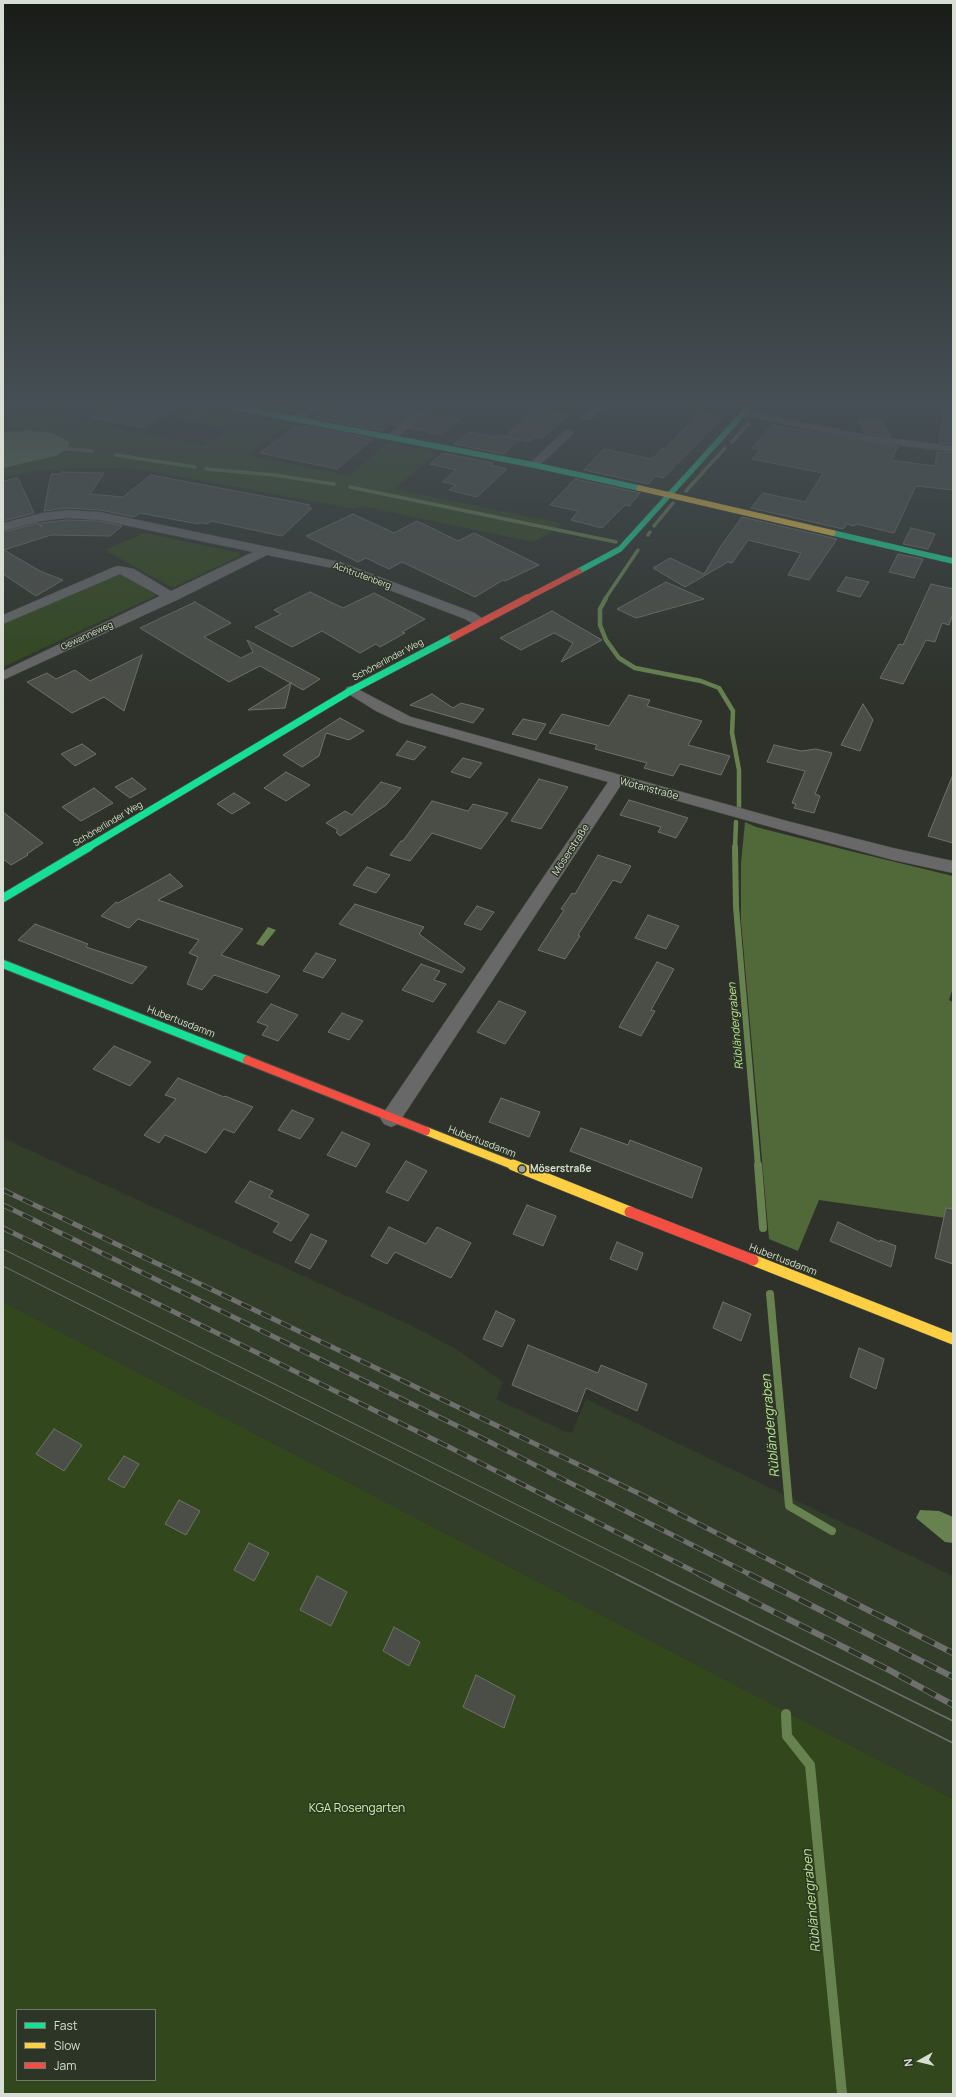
<!DOCTYPE html>
<html>
<head>
<meta charset="utf-8">
<style>
	body { margin:0 }
	#map { position:relative; width:956px; height:2097px; overflow:hidden; background:#2e322a; font-family:Manrope,sans-serif }
	canvas { display:block }
	.frame { position:absolute; inset:0; border:4px solid #d8ded4; pointer-events:none }
	.legend { position:absolute; left:16px; top:2009px; width:140px; height:72px; box-sizing:border-box; background:#2d3626; border:1px solid #71796c; margin:0; padding:5px 7px; list-style:none; font-size:12px; color:#d8ded4 }
	.legend li { display:flex; align-items:center; gap:8px; height:20px }
	.legend b { width:20px; border:1px solid #71796c }
	.north { position:absolute; left:900px; top:2041px; width:40px; height:40px; -webkit-text-stroke:3px #2d3626; paint-order:stroke; rotate:262deg; font-size:11px; font-weight:700; line-height:16px; text-align:center; color:#d8ded4 }
	.north::after { content:''; display:block; margin:auto; width:14px; height:18px; background:#d8ded4; clip-path:polygon(50% 0,100% 100%,50% 72%,0 100%) }
</style>
</head>
<body>
<div id="map">
<canvas width="956" height="2097"></canvas>
<div class="frame"></div>
<ul class="legend">
<li><b style="height:5px;background:#16e098"></b>Fast</li>
<li><b style="height:5px;background:#ffcf43"></b>Slow</li>
<li><b style="height:5px;background:#f24e42"></b>Jam</li>
</ul>
<div class="north">N</div>
</div>
<script>
const ctx = document.querySelector('canvas').getContext('2d');
ctx.lineJoin = 'round';
function fillPath(path, color) { ctx.fillStyle = color; ctx.fill(path, 'evenodd'); }
const toPath = rows => new Path2D(rows.map(r => 'M' + r).join(''));
function strokePath(path, color, width, dash) { ctx.strokeStyle = color; ctx.lineWidth = width; ctx.lineCap = dash ? 'butt' : 'round'; ctx.setLineDash(dash || []); ctx.stroke(path); }
function drawText(font, color, halo, rows, align = 'center') {
  ctx.font = font + ' Manrope,sans-serif'; ctx.lineWidth = 3; ctx.setLineDash([]); ctx.textBaseline = 'middle'; ctx.strokeStyle = halo; ctx.fillStyle = color; for (const [text, x, y, turn = 0] of rows) {
    ctx.save(); ctx.translate(x, y); ctx.rotate((+turn || 0) * Math.PI / 180); ctx.textAlign = isNaN(turn) ? turn : align; if (halo) ctx.strokeText(text, 0, 0); ctx.fillText(text, 0, 0); ctx.restore();
  }
}
fillPath(toPath([
	[3,1138,408,1324,453,1347,503,1382,496,1399,562,1430,572,1433,586,1399,953,1576,953,1799,3,1302]
]), '#333e2a');
fillPath(toPath([
	[193,405,247,416,229,428,174,418],
	[266,405,307,405,296,412,264,406],
	[31,413,49,414,203,446,249,416,290,424,246,455,349,476,387,443,438,452,394,489,561,523,555,530,533,542,362,506,355,509,150,471,125,468,79,468,34,471,3,477,3,468,56,456,27,430,3,432,3,415],
	[145,533,240,553,240,556,172,588,105,550],
	[114,575,128,575,159,594,3,667,3,624],
	[3,1302,953,1799,953,2094,3,2094],
	[17,2010,155,2010,155,2080,17,2080]
]), '#32481c');
fillPath(toPath([
	[745,822,756,827,850,851,953,876,953,988,949,1000,953,1002,953,1219,819,1200,798,1251,769,1239,741,921,741,864]
]), '#516939');
fillPath(toPath([
	[27,430,48,432,59,436,69,442,68,448,56,456,3,468,3,432],
	[268,927,276,930,263,946,256,944],
	[920,1510,939,1511,953,1517,953,1543,945,1542,916,1518]
]), '#67824f');
strokePath(toPath([
	[732,442,749,423],
	[60,448,92,451],
	[116,455,195,467],
	[206,469,274,475,334,484],
	[350,487,616,542],
	[686,491,725,448],
	[654,526,673,503],
	[648,535,650,532],
	[605,599,638,550]
]), '#67824f', 3.5);
strokePath(toPath([
	[606,598,600,609,600,625,606,640,619,658,635,668,701,681,719,688,733,711,732,733,739,770,739,809],
	[735,848,736,822]
]), '#67824f', 4.5);
strokePath(toPath([
	[735,847,736,907,758,1166]
]), '#67824f', 6);
strokePath(toPath([
	[758,1165,763,1228],
	[770,1294,789,1506,832,1531]
]), '#67824f', 8);
strokePath(toPath([
	[786,1714,787,1736,810,1765,842,2094]
]), '#67824f', 10);
const building = toPath([
	[112,405,180,405,144,428,92,418,112,405],
	[336,405,395,405,417,410,397,426,390,424,382,431,316,418,336,405],
	[535,409,569,415,543,438,535,437,528,442,504,437,535,409],
	[944,410,953,411,953,444,939,443,944,410],
	[700,412,723,417,663,478,655,476,648,484,584,470,604,449,652,459,663,448,665,449,700,412],
	[430,413,459,419,459,420,441,435,410,428,430,413],
	[858,420,881,420,891,437,865,433,858,420],
	[772,425,898,447,891,460,935,466,937,452,953,453,953,490,916,486,894,533,856,524,854,526,847,524,843,529,751,508,763,493,805,502,823,473,752,459,760,450,752,448,772,425],
	[305,426,373,439,337,469,260,453,294,427,301,428,305,426],
	[469,432,494,437,496,435,519,440,503,454,454,444,469,432],
	[443,453,493,463,490,465,507,469,477,497,449,490,456,485,442,482,456,470,430,464,443,453],
	[62,472,104,473,90,494,123,497,151,475,310,505,307,508,312,508,282,536,211,521,207,524,200,523,198,524,140,513,134,517,100,510,66,508,44,511,51,474,61,474,62,472],
	[18,478,34,513,3,521,3,481,18,478],
	[575,479,640,493,629,506,625,505,602,528,571,520,578,511,550,505,575,479],
	[353,514,394,533,417,521,458,541,474,533,539,565,505,581,503,580,475,597,402,562,389,569,366,558,358,562,306,536,353,514],
	[742,517,837,539,809,580,788,575,801,553,748,540,732,563,728,562,685,587,653,568,670,558,704,574,721,546,742,517],
	[66,520,100,521,122,526,110,536,51,535,4,550,40,571,63,580,36,596,3,574,3,532,39,523,41,527,41,523,66,520],
	[911,528,935,534,928,549,903,544,911,528],
	[898,554,923,559,914,578,889,572,898,554],
	[846,577,869,582,860,597,837,591,846,577],
	[666,582,704,599,636,618,617,609,666,582],
	[931,584,953,589,953,614,949,625,942,623,935,642,926,640,903,684,880,678,899,644,903,645,931,584],
	[310,592,343,608,374,593,425,619,402,632,405,633,380,647,376,644,360,653,322,631,292,647,255,627,281,614,274,610,310,592],
	[195,602,231,623,204,637,241,658,253,652,247,640,320,679,303,690,260,666,229,682,140,628,195,602],
	[552,611,583,629,602,640,561,662,573,643,554,633,521,650,500,638,552,611],
	[142,655,124,711,104,697,72,713,27,682,47,673,56,679,75,670,90,681,142,655],
	[291,683,285,708,248,710,291,683],
	[432,694,453,708,461,703,484,709,473,723,410,705,432,694],
	[629,695,650,700,647,706,702,721,688,745,730,756,721,775,680,764,673,776,644,768,647,763,595,749,597,745,549,733,562,714,609,726,629,695],
	[863,704,873,720,860,751,841,745,863,704],
	[340,718,364,731,349,740,326,733,319,756,302,767,283,755,340,718],
	[523,719,546,724,536,740,512,734,523,719],
	[407,741,426,747,414,760,396,755,407,741],
	[82,744,96,754,75,766,61,754,82,744],
	[774,745,801,751,816,749,832,753,815,794,820,796,814,813,794,808,796,804,792,803,805,771,767,762,774,745],
	[463,758,482,763,470,778,451,772,463,758],
	[286,772,310,785,286,801,264,788,286,772],
	[952,777,953,777,953,843,928,836,952,777],
	[132,778,146,789,130,798,115,787,132,778],
	[539,779,568,787,541,829,511,821,539,779],
	[381,782,401,788,386,805,340,836,336,832,338,830,326,823,345,811,352,815,381,782],
	[94,788,113,803,81,821,62,807,94,788],
	[234,793,250,803,232,814,217,804,234,793],
	[629,800,672,813,688,818,676,838,658,832,661,827,620,815,629,800],
	[432,801,468,811,473,804,508,813,481,849,432,833,410,861,390,855,401,841,403,841,432,801],
	[3,812,43,843,27,854,28,855,11,865,3,859,3,812],
	[598,855,631,866,621,883,613,880,578,935,580,936,565,959,538,950,564,910,561,909,572,893,575,894,598,855],
	[367,867,390,875,376,893,353,885,367,867],
	[170,874,183,886,158,900,243,929,221,955,280,976,267,993,214,975,202,990,187,984,198,957,189,953,199,940,138,919,129,928,101,916,116,902,118,903,170,874],
	[355,904,424,927,419,934,465,968,462,973,339,924,355,904],
	[477,906,494,912,481,930,464,924,477,906],
	[648,915,679,926,666,949,635,938,648,915],
	[35,924,88,944,86,947,147,967,132,984,18,940,35,924],
	[316,953,336,960,323,978,303,971,316,953],
	[657,962,674,969,651,1010,655,1011,641,1036,619,1027,657,962],
	[421,964,440,971,434,980,446,984,433,1002,402,990,421,964],
	[499,1001,526,1012,505,1044,477,1032,499,1001],
	[271,1004,298,1015,278,1041,262,1035,268,1026,257,1022,271,1004],
	[342,1013,363,1021,349,1040,328,1032,342,1013],
	[114,1046,151,1062,130,1086,93,1069,114,1046],
	[178,1078,224,1097,225,1096,253,1107,234,1133,224,1129,206,1153,165,1135,159,1143,144,1135,176,1099,165,1095,178,1078],
	[501,1098,540,1112,529,1137,489,1122,501,1098],
	[292,1110,314,1119,300,1139,278,1130,292,1110],
	[581,1128,628,1145,630,1140,702,1168,692,1198,570,1151,581,1128],
	[342,1132,370,1144,356,1167,327,1155,342,1132],
	[406,1161,427,1171,408,1201,386,1192,406,1161],
	[250,1181,273,1191,269,1197,309,1215,291,1241,273,1232,279,1223,235,1202,250,1181],
	[527,1205,556,1216,543,1246,513,1234,527,1205],
	[946,1208,953,1209,953,1264,935,1258,946,1208],
	[838,1222,880,1242,880,1240,896,1246,891,1267,830,1241,838,1222],
	[389,1227,426,1244,437,1227,471,1243,451,1278,395,1252,387,1264,371,1256,389,1227],
	[311,1234,327,1241,310,1269,295,1262,311,1234],
	[617,1242,643,1253,637,1270,610,1259,617,1242],
	[723,1302,751,1314,741,1341,713,1328,723,1302],
	[496,1311,515,1320,502,1347,483,1339,496,1311],
	[528,1345,598,1373,601,1365,647,1384,637,1411,586,1388,577,1412,512,1385,528,1345],
	[859,1348,884,1359,876,1389,850,1377,859,1348],
	[54,1429,82,1445,64,1471,36,1454,54,1429],
	[124,1456,139,1464,124,1488,108,1479,124,1456],
	[179,1500,200,1511,186,1535,165,1524,179,1500],
	[249,1543,269,1553,254,1581,234,1570,249,1543],
	[317,1576,347,1592,331,1626,300,1610,317,1576],
	[394,1627,420,1642,409,1666,383,1651,394,1627],
	[476,1675,515,1696,504,1728,463,1707,476,1675]
]);
fillPath(building, '#4b4e47');
strokePath(building, '#6e726a', 1);
const street = toPath([
	[254,405,266,405,256,412,248,412,247,410,248,408,254,405],
	[310,405,322,405,300,421,292,421,291,419,292,417,310,405],
	[426,405,437,405,395,439,387,439,386,437,387,435,426,405],
	[595,405,606,405,589,420,581,420,580,418,581,416,595,405],
	[743,410,872,436,953,446,953,452,872,442,739,415,738,413,743,410],
	[569,429,574,432,573,434,538,467,530,467,528,465,530,463,565,430,569,429],
	[66,510,100,512,340,562,475,613,487,622,480,626,475,625,465,619,332,568,267,555,177,600,3,680,3,671,160,596,120,574,3,624,3,615,114,567,119,566,134,569,171,591,253,552,100,520,66,518,42,521,3,531,3,523,42,513,66,510],
	[352,686,411,717,787,821,893,848,953,861,953,873,893,860,785,831,621,785,398,1124,391,1127,384,1124,380,1118,384,1112,608,782,401,723,376,711,347,693,345,690,347,687,352,686]
]);
const fastFar2 = toPath([
	[222,405,534,465,639,488],
	[833,533,953,561],
	[579,571,620,549,751,405]
]);
const fastFar1 = toPath([
	[87,848,352,690,453,637]
]);
const fast = toPath([
	[3,898,89,847],
	[3,964,247,1060]
]);
const slowFar2 = toPath([
	[639,488,833,533]
]);
const slowFar1 = toPath([
	[426,1131,515,1166]
]);
const slow = toPath([
	[513,1165,630,1212],
	[753,1260,953,1339]
]);
const jamFar3 = toPath([
	[525,599,579,571]
]);
const jamFar2 = toPath([
	[453,637,527,598]
]);
const jamFar1 = toPath([
	[247,1060,426,1131]
]);
const jam = toPath([
	[630,1212,753,1260]
]);
strokePath(street, '#494d46', 1);
strokePath(fastFar2, '#494d46', 6);
strokePath(fastFar1, '#494d46', 8);
strokePath(fast, '#494d46', 10);
strokePath(slowFar2, '#494d46', 6);
strokePath(slowFar1, '#494d46', 10);
strokePath(slow, '#494d46', 12);
strokePath(jamFar3, '#494d46', 6);
strokePath(jamFar2, '#494d46', 8);
strokePath(jamFar1, '#494d46', 10);
strokePath(jam, '#494d46', 12);
fillPath(street, '#686868');
strokePath(fastFar2, '#16e098', 5.5);
strokePath(fastFar1, '#16e098', 7);
strokePath(fast, '#16e098', 8);
strokePath(slowFar2, '#ffcf43', 5.5);
strokePath(slowFar1, '#ffcf43', 8);
strokePath(slow, '#ffcf43', 11);
strokePath(jamFar3, '#f24e42', 5.5);
strokePath(jamFar2, '#f24e42', 7);
strokePath(jamFar1, '#f24e42', 8);
strokePath(jam, '#f24e42', 11);
strokePath(toPath([
	[3,1249,658,1575],
	[3,1266,618,1575]
]), '#6f6f6e', 1);
strokePath(toPath([
	[616,1574,953,1743],
	[656,1574,953,1721]
]), '#6f6f6e', 1.5);
const railFar1 = toPath([
	[3,1190,640,1494,799,1575],
	[3,1205,482,1438,751,1575],
	[3,1228,445,1445,701,1575]
]);
const rail = toPath([
	[699,1574,889,1670,953,1705],
	[749,1574,953,1677],
	[797,1574,953,1653]
]);
strokePath(railFar1, '#6f6f6e', 5);
strokePath(rail, '#6f6f6e', 6);
strokePath(railFar1, '#2d3626', 3.5, [11]);
strokePath(rail, '#2d3626', 4.5, [14]);
const sky = ctx.createLinearGradient(0, 0, 0, 698);
sky.addColorStop(0, '#191c17');
sky.addColorStop(0.58, '#464f55');
sky.addColorStop(1, '#464f5500');
ctx.fillStyle = sky;
ctx.fillRect(0, 0, 956, 698);
for (const [x, y, r, color] of [
	[522,1169,4,"#9ca298"]
]) { const dot = new Path2D(); dot.arc(x, y, r, 0, 2 * Math.PI); ctx.fillStyle = color; ctx.fill(dot); strokePath(dot, '#2d3626', 1.5); }
drawText('9px', '#d8ded4', '#2d3626', [
	["Achtrutenberg",362,576,20],
	["Gewanneweg",87,636,-25],
	["Schönerlinder Weg",388,660,-28],
	["Schönerlinder Weg",108,824,-31]
]);
drawText('10px', '#d8ded4', '#2d3626', [
	["Wotanstraße",649,789,15],
	["Möserstraße",571,850,-57],
	["Hubertusdamm",181,1022,21],
	["Hubertusdamm",482,1142,21],
	["Hubertusdamm",783,1260,21]
]);
drawText('bold 10px', '#d8ded4', '#2d3626', [
	["Möserstraße",530,1169]
], 'left');
drawText('italic 11px', '#bbe795', '#2d3626', [
	["Rübländergraben",736,1026,-95]
]);
drawText('12px', '#c9f5a3', '#2d3626', [
	["KGA Rosengarten",357,1809]
]);
drawText('italic 13px', '#bbe795', '#2d3626', [
	["Rübländergraben",771,1426,-95],
	["Rübländergraben",812,1901,-95]
]);
</script>
</body>
</html>
